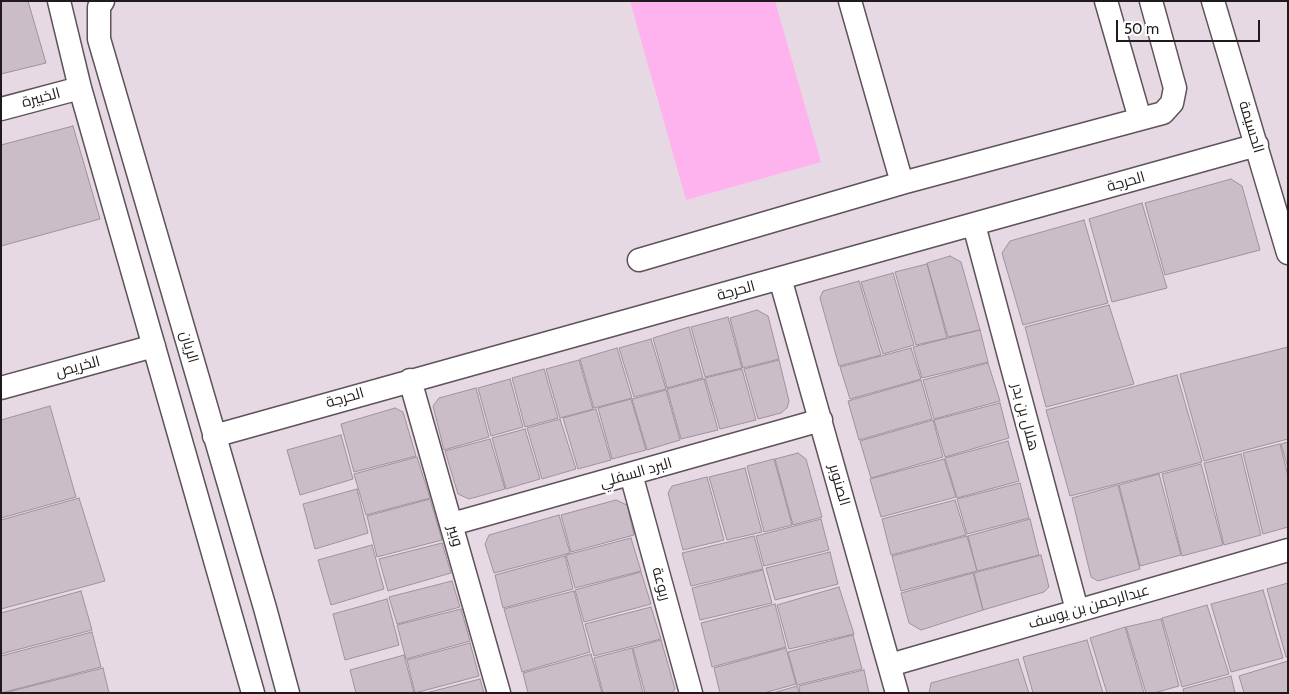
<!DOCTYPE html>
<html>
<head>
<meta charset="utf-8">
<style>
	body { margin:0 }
	#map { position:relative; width:1289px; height:694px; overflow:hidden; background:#e7d9e3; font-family:Cabin,sans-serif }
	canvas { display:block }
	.frame { position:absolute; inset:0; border:2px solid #1f1a1d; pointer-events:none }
	.scale { position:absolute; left:1116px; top:20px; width:144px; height:22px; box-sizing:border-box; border:2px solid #1f1a1d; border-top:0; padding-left:6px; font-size:15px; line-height:18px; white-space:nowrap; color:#1f1a1d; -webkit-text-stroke:4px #fff; paint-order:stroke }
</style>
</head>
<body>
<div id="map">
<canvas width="1289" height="694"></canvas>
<div class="frame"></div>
<div class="scale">50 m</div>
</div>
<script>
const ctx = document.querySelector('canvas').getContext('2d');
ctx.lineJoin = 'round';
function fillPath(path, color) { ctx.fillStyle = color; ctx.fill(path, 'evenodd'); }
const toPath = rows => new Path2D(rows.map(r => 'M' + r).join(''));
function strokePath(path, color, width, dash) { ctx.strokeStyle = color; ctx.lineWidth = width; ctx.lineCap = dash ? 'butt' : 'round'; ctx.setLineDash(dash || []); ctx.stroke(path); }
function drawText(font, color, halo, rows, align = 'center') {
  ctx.font = font + ' Cabin,Cairo,sans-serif'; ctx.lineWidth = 5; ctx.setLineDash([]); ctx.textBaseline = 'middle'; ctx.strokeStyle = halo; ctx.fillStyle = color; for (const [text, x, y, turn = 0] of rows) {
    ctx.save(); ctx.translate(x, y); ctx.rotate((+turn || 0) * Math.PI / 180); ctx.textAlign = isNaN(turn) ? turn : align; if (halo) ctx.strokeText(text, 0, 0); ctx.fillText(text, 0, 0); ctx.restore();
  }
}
fillPath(toPath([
	[630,1,775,1,821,162,686,200]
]), '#ffb3ee');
const building = toPath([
	[1,1,28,1,46,63,1,74,1,1],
	[73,126,100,219,1,246,1,145,73,126],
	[1231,179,1242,186,1260,250,1165,275,1145,203,1231,179],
	[1142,203,1167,288,1112,302,1089,219,1142,203],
	[1084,220,1108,303,1023,325,1002,253,1010,241,1084,220],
	[950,256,961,262,980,330,948,337,927,263,950,256],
	[927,264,947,338,916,345,895,272,927,264],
	[893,273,914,345,883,354,861,282,893,273],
	[859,281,881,355,839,366,820,298,823,291,859,281],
	[1109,305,1134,384,1046,407,1025,327,1109,305],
	[757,310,768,316,779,359,743,368,730,318,757,310],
	[728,317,742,368,705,377,691,327,728,317],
	[689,327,703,378,667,388,653,338,689,327],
	[980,330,988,362,922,378,913,347,980,330],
	[651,339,666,389,634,397,619,348,651,339],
	[1288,347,1288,439,1204,461,1180,374,1288,347],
	[617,348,632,398,594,408,580,359,617,348],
	[911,348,921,379,850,399,840,367,911,348],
	[579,360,593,409,560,418,546,369,579,360],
	[779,360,789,401,787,408,781,413,758,419,744,369,779,360],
	[988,363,1000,401,934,419,923,380,988,363],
	[544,369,558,418,525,427,512,378,544,369],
	[742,369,756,420,720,429,705,378,742,369],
	[1177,375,1202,462,1070,496,1046,410,1177,375],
	[510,379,523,427,491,436,478,388,510,379],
	[704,379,718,430,681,439,667,389,704,379],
	[921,380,932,419,859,440,848,401,921,380],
	[476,388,489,437,444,450,433,406,439,398,476,388],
	[666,390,680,440,647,450,632,399,666,390],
	[631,399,646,450,612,459,598,408,631,399],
	[1000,403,1009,438,945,457,934,420,1000,403],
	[50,406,76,497,1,518,1,420,50,406],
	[395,408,403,412,416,456,354,472,341,424,395,408],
	[596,409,611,460,578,469,563,418,596,409],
	[560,419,576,469,542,479,527,428,560,419],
	[933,420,943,457,871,478,860,441,933,420],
	[525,429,540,479,506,489,492,438,525,429],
	[341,435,353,479,300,495,287,450,341,435],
	[490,439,505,489,469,499,458,494,445,451,490,439],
	[1008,441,1019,481,957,498,945,458,1008,441],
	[1288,442,1288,468,1281,444,1288,442],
	[1280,444,1288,476,1288,527,1263,534,1243,453,1280,444],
	[798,453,806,459,822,517,793,525,775,459,798,453],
	[1241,454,1261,535,1224,545,1204,463,1241,454],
	[417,457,430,498,366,515,354,474,417,457],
	[774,459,792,525,764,532,747,466,774,459],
	[944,459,956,497,881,517,870,479,944,459],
	[1201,464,1223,545,1182,556,1162,474,1201,464],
	[745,468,762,532,727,540,709,477,745,468],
	[1159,474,1181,555,1140,566,1119,485,1159,474],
	[707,477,724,540,683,550,668,493,672,486,707,477],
	[1020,483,1029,518,967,534,957,499,1020,483],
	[1118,485,1140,569,1098,581,1091,577,1072,498,1118,485],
	[357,489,368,533,315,549,303,504,357,489],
	[79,498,105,581,1,609,1,520,79,498],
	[430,499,442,540,377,557,367,516,430,499],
	[616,500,627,505,634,535,571,552,561,515,616,500],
	[955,500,966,535,891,555,882,519,955,500],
	[559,515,570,553,494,573,485,544,489,535,559,515],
	[821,519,829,550,764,566,756,536,821,519],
	[1030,519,1039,555,977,571,968,536,1030,519],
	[754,536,763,569,691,586,682,553,754,536],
	[967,536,977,571,901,591,892,556,967,536],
	[631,538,641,571,575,588,566,555,631,538],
	[442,543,451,573,388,591,379,559,442,543],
	[372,545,384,589,331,605,318,560,372,545],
	[830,552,838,584,775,600,766,568,830,552],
	[1041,555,1049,587,1044,592,983,610,974,573,1041,555],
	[565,556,573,589,503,608,495,575,565,556],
	[763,570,772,603,700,620,692,588,763,570],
	[641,572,651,604,584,622,575,590,641,572],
	[973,573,983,610,921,630,909,623,901,593,973,573],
	[452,581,460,607,397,624,389,597,452,581],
	[1288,583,1288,657,1286,657,1267,589,1288,583],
	[839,587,854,634,789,649,777,605,839,587],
	[1263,590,1283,658,1231,672,1211,604,1263,590],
	[81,591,92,630,1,654,1,613,81,591],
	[574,591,590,652,522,672,504,609,574,591],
	[387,599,399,645,345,660,333,614,387,599],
	[775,604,786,647,712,667,701,623,775,604],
	[1207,605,1229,674,1182,687,1162,618,1207,605],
	[651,607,661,639,594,656,585,624,651,607],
	[461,609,470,641,406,659,397,625,461,609],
	[1161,619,1179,686,1154,693,1146,693,1126,627,1161,619],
	[1125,627,1144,693,1107,693,1090,638,1125,627],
	[92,632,101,667,1,693,1,656,92,632],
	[853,635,862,669,797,685,788,652,853,635],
	[661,640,675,689,672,693,645,693,633,648,661,640],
	[1087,640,1103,693,1033,693,1023,657,1087,640],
	[470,643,479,676,415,693,407,660,470,643],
	[632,648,643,693,603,693,594,658,632,648],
	[786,648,796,684,764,693,720,693,714,668,786,648],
	[591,654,602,693,528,693,523,673,591,654],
	[404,655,414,693,356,693,350,670,404,655],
	[1018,659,1029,693,929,693,931,683,1018,659],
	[1288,661,1288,693,1244,693,1239,676,1288,661],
	[103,668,109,693,4,693,103,668],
	[864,670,869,693,800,693,799,686,864,670],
	[1231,676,1235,693,1184,693,1183,689,1231,676],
	[480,679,484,693,426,693,480,679],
	[797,686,799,693,773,693,797,686]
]);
fillPath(building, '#cabdc7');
strokePath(building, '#9f929b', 1);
const minor = toPath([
	[59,1,80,88,253,693],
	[103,1,99,7,99,39,265,608,288,693],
	[850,1,902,183],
	[1106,1,1140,119],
	[1213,1,1288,253],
	[1,109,80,88],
	[974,225,1077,610],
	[639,260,902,183,1163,113,1172,103,1175,88,1151,1],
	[780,278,897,693],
	[410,380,499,693],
	[1,388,154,346],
	[214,436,1257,145],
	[631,474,691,693],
	[452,524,821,420],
	[890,665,1288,550]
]);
strokePath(minor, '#5e535b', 25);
strokePath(minor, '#fff', 22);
drawText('15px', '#1f1a1d', '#fff', [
	["الخبيرة",41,98,-15],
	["الحسيمة",1251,127,73],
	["الحرجة",1126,182,-16],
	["الحرجة",736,291,-15],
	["الريان",189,347,74],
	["الخريص",78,367,-15],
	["الحرجة",345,398,-16],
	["هلال بن بدر",1025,417,75],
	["البرد السفلي",636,473,-16],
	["الصنوبر",839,485,74],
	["وبير",455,536,74],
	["ربوعة",661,584,75],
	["عبدالرحمن بن يوسف",1089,607,-16]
]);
</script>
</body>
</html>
